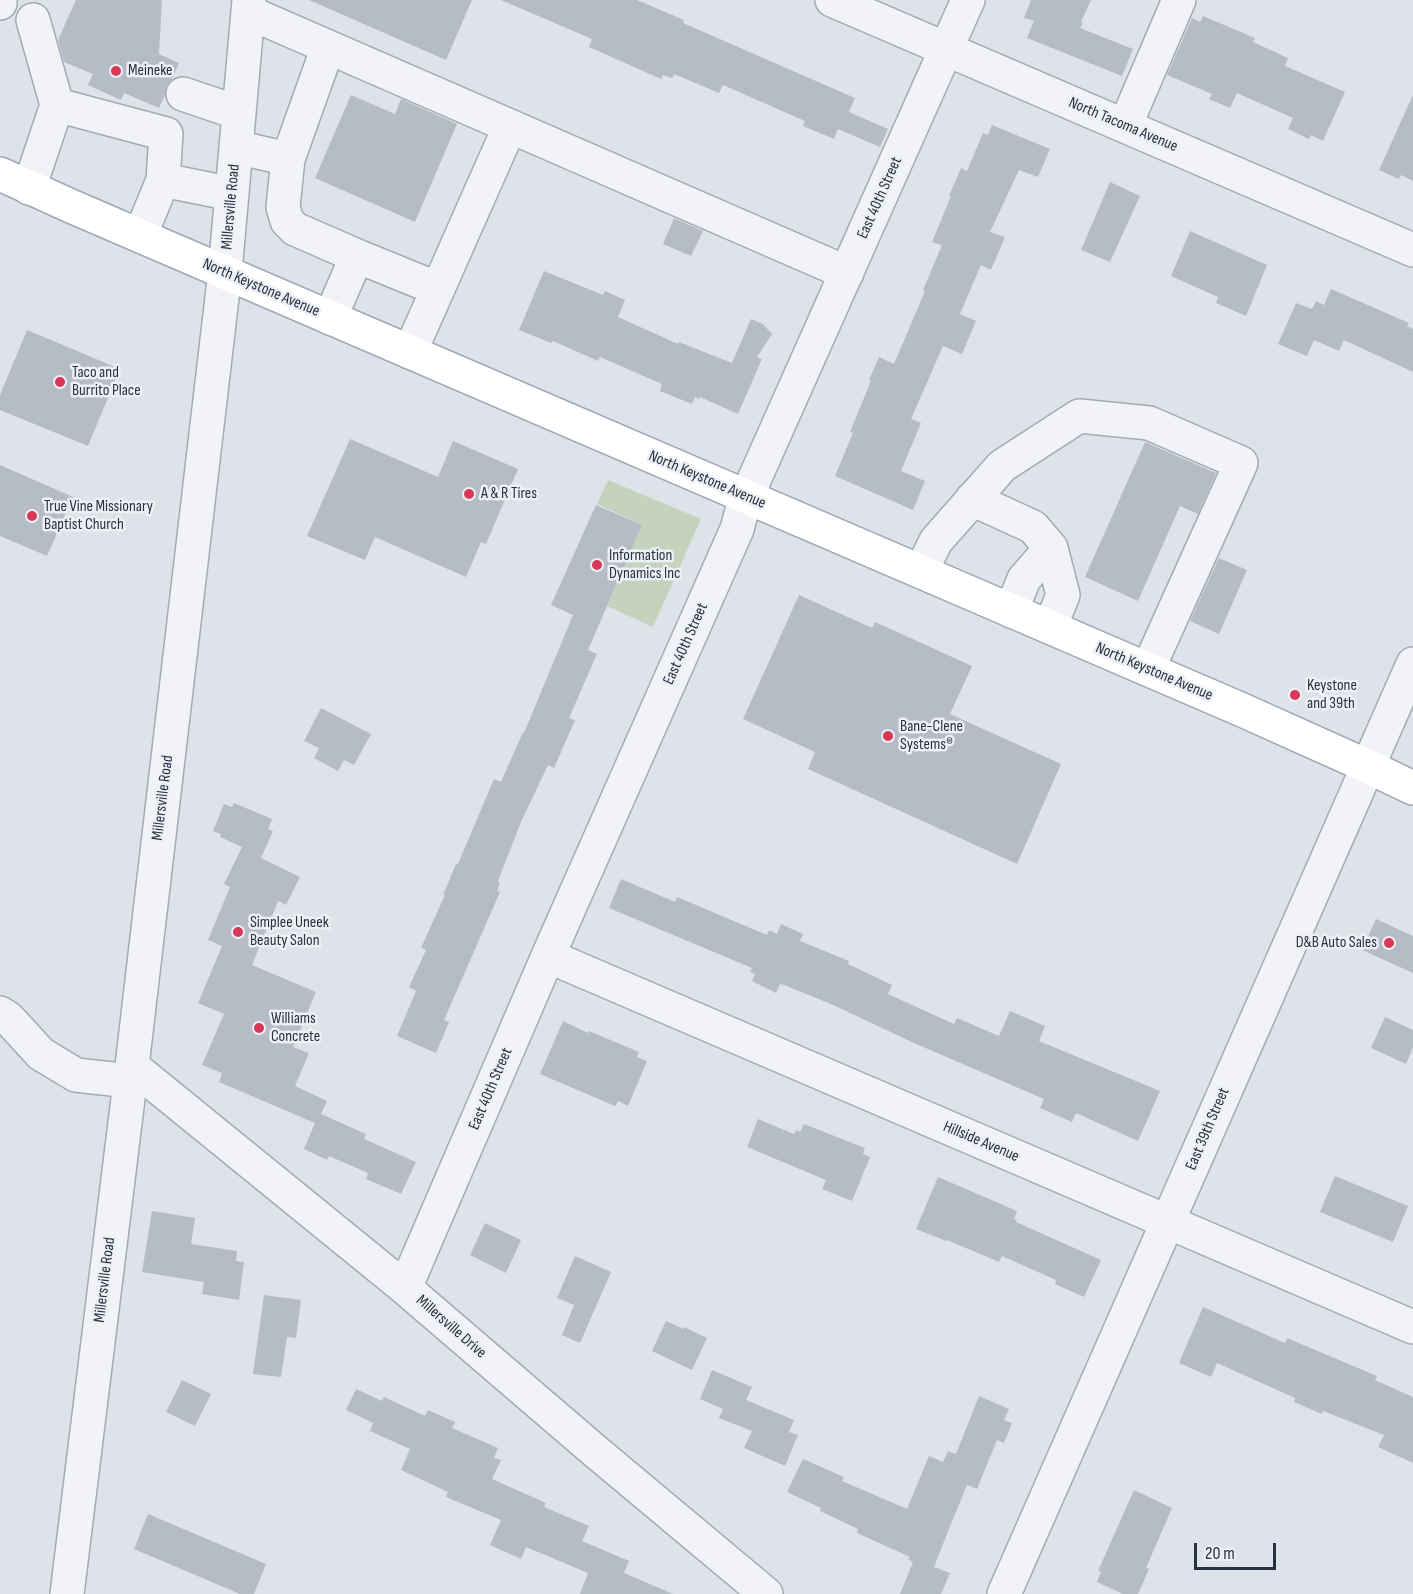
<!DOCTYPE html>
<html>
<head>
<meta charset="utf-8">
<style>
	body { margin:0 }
	#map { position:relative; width:1413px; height:1594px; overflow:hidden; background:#dee3e9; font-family:"Sofia Sans Condensed",sans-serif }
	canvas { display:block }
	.scale { position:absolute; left:1194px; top:1543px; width:82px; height:27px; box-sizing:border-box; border:3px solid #263141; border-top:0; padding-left:8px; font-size:18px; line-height:21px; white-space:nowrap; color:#263141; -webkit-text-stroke:4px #edf1f6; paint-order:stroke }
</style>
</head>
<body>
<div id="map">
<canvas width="1413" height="1594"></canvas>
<div class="scale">20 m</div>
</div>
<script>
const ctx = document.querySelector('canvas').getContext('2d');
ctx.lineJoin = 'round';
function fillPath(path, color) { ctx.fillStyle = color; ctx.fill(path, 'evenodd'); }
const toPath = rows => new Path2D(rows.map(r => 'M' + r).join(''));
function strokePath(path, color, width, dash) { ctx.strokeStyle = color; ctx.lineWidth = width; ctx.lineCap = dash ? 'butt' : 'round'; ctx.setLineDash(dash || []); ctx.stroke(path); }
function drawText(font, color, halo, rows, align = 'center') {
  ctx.font = font + ' "Sofia Sans Condensed",sans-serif'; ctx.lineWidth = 5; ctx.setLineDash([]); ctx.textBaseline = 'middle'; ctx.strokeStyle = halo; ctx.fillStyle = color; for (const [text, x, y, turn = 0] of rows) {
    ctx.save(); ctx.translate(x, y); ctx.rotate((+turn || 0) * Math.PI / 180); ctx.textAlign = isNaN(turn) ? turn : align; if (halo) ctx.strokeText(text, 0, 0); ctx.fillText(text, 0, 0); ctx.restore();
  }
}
fillPath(toPath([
	[608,480,701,519,653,627,607,606,642,525,597,504]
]), '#c4d3be');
fillPath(toPath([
	[76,0,162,0,159,54,179,63,172,79,166,87,165,95,159,108,124,93,121,100,88,85,93,74,64,62,58,40],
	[309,0,472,0,446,60],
	[501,0,637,0,684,20,683,23,855,98,849,112,888,129,880,147,838,129,834,139,803,126,805,121,723,85,719,93,674,74,672,78,663,75,661,79,589,47,592,39],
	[1031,0,1091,0,1081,22,1083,23,1080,28,1133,49,1122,76,1027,38,1034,21,1024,18],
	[1203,16,1255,38,1253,42,1288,58,1285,66,1345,92,1323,141,1311,135,1309,139,1288,129,1293,118,1237,93,1230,108,1209,99,1212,94,1167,75,1192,18,1200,22],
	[351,95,395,114,401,99,457,124,415,222,315,178],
	[1413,95,1413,181,1401,175,1399,179,1379,170],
	[992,125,1050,149,1038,177,1019,170,990,232,1005,237,991,270,981,265,960,314,976,321,962,354,943,346,911,419,921,423,901,471,925,481,913,510,835,476,853,433,850,432,871,381,869,380,879,357,894,364,925,291,923,290,942,245,932,242,951,196,949,196,961,168,967,171,983,133,988,135],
	[1110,182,1140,196,1110,262,1081,250],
	[674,218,703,231,691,256,663,244],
	[1190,231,1267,265,1246,316,1216,303,1218,297,1171,276],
	[544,271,603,295,605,291,625,300,618,317,678,344,679,342,732,363,751,319,763,324,772,334,757,357,762,359,738,414,700,397,699,399,695,397,692,404,660,391,662,384,600,357,598,361,553,341,551,343,519,330],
	[1331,289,1409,323,1407,326,1413,329,1413,372,1344,340,1339,351,1314,340,1307,356,1278,344,1296,303,1312,309,1316,301,1324,305],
	[27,330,120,369,88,446,0,410,0,395],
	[350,439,438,477,453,441,518,469,486,544,481,542,466,577,375,537,365,560,307,536],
	[1145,442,1216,473,1198,514,1180,506,1138,601,1085,577],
	[0,465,73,497,47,556,0,536],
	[596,505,642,525,588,650,597,654,569,718,575,720,554,768,548,765,521,822,498,881,500,882,497,891,500,892,444,1020,449,1022,436,1053,397,1036,416,991,409,987,426,950,421,948,445,895,443,895,456,864,458,864,494,779,501,782,523,732,524,733,573,615,551,605],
	[1219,558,1247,570,1219,634,1190,621],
	[799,595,872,628,875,622,972,666,950,714,1061,764,1017,864,808,769,815,752,743,719],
	[321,708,371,734,354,765,344,760,338,771,314,758,319,748,304,741],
	[234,803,272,819,268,829,273,831,261,858,300,877,286,905,278,901,252,965,316,992,293,1047,309,1053,295,1086,327,1101,321,1114,366,1134,364,1139,416,1162,401,1194,366,1179,368,1173,329,1156,327,1160,304,1149,315,1123,219,1082,222,1073,202,1065,224,1014,198,1003,222,946,208,940,230,887,224,884,242,847,220,837,221,834,213,831,224,804,232,807],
	[621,879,675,902,677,897,767,935,769,930,777,934,781,924,803,934,800,941,849,961,848,964,892,985,888,994,954,1024,957,1018,999,1036,1010,1011,1045,1026,1039,1041,1160,1091,1138,1141,1076,1113,1072,1122,1040,1108,1044,1099,914,1043,831,1004,784,985,780,984,776,993,752,981,755,974,750,972,752,968,609,908],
	[1376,919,1413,936,1413,973,1362,950],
	[1385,1017,1413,1030,1413,1047,1406,1064,1371,1048],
	[563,1021,588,1033,589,1031,639,1052,637,1057,647,1061,628,1106,618,1101,615,1106,540,1074],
	[758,1119,794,1134,796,1130,800,1132,804,1124,865,1148,863,1154,870,1157,852,1201,822,1189,826,1180,747,1147],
	[1335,1176,1408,1206,1393,1242,1320,1212],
	[938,1177,1017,1211,1014,1219,1017,1220,1016,1222,1101,1260,1084,1297,1055,1284,1056,1280,1002,1256,999,1262,947,1240,946,1241,916,1229],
	[152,1211,195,1218,191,1244,237,1251,236,1261,244,1262,239,1300,202,1294,204,1282,142,1272],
	[485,1223,521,1240,506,1273,470,1255],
	[575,1256,611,1272,580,1343,562,1335,574,1305,557,1298],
	[264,1295,301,1300,296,1338,287,1337,281,1377,253,1374],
	[1203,1307,1285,1343,1287,1338,1377,1376,1375,1380,1413,1397,1413,1463,1378,1447,1384,1435,1323,1411,1322,1414,1294,1402,1295,1398,1217,1363,1211,1377,1179,1363],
	[666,1321,684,1329,684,1327,707,1338,692,1370,652,1351],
	[712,1370,752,1387,746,1400,794,1420,789,1432,798,1435,785,1466,744,1448,752,1431,719,1418,723,1409,700,1399],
	[182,1380,211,1394,195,1426,166,1412],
	[356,1389,382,1401,384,1397,425,1416,428,1410,455,1422,452,1428,498,1448,494,1458,501,1460,492,1479,546,1503,544,1507,589,1526,582,1541,629,1561,624,1573,673,1594,580,1594,588,1573,526,1547,521,1559,490,1545,501,1520,446,1497,448,1492,401,1470,410,1449,370,1431,373,1423,346,1410],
	[979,1396,1009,1409,1004,1420,1012,1423,1004,1443,997,1440,977,1489,967,1485,947,1534,934,1567,950,1573,941,1594,900,1594,913,1562,908,1559,910,1557,857,1533,858,1529,820,1511,821,1508,787,1492,803,1459,844,1477,842,1481,907,1509,929,1456,943,1462,948,1451,956,1454],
	[1134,1490,1172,1508,1146,1568,1149,1569,1138,1594,1123,1594,1097,1582,1101,1572,1098,1571],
	[148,1514,266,1564,254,1594,240,1594,134,1549]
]), '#b5bcc6');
const minor = toPath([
	[832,0,1413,250],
	[0,3,0,0],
	[248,12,847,273],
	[33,20,57,105],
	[183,94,239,113],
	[1125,126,1179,0],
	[236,147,288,159,328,47],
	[288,159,283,207,287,221,295,229,357,256,330,318],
	[163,180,232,194],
	[29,188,57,105,166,134,163,180,140,236],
	[357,256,438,289],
	[410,352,510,126],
	[972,499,1033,527,1051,548,1063,595,1050,627],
	[921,571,936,541,1002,466,1079,416,1149,423,1241,463,1148,669],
	[1011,611,1024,579,1051,548],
	[548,956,1413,1327],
	[0,1013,8,1018,41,1054,76,1075,130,1081],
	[132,1066,405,1288,595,1451,766,1594],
	[405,1288,548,956,737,529,741,514,749,498,754,480,968,0],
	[67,1594,132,1066,225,272,249,0],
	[1004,1594,1413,664]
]);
const major = toPath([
	[0,174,73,207,1240,709,1367,766,1413,788]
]);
strokePath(minor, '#a3aab3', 36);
strokePath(major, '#9ca7b6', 36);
strokePath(minor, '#f1f3f7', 33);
strokePath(major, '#fff', 33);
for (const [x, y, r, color] of [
	[116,71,6,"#d93756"],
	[60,382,6,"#d93756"],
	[469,494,6,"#d93756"],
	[32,516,6,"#d93756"],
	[597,565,6,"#d93756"],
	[1295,695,6,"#d93756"],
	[888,736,6,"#d93756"],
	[238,932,6,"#d93756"],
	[1389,943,6,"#d93756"],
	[259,1028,6,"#d93756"]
]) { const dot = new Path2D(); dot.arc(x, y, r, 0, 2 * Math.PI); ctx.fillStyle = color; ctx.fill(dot); strokePath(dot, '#edf1f6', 2); }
drawText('16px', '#263141', '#edf1f6', [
	["Meineke",128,71],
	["Taco and",72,373],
	["Burrito Place",72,391],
	["A & R Tires",481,494],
	["True Vine Missionary",44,507],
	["Baptist Church",44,525],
	["Information",609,556],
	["Dynamics Inc",609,574],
	["Keystone",1307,686],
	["and 39th",1307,704],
	["Bane-Clene",900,727],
	["Systems®",900,745],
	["Simplee Uneek",250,923],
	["Beauty Salon",250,941],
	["D&B Auto Sales",1377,943,"right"],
	["Williams",271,1019],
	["Concrete",271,1037]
], 'left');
drawText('16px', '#263141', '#edf1f6', [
	["North Tacoma Avenue",1123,125,23],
	["East 40th Street",880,198,-66],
	["Millersville Road",231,207,-85],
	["North Keystone Avenue",261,288,23],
	["North Keystone Avenue",707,480,23],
	["East 40th Street",686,644,-66],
	["North Keystone Avenue",1154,672,23],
	["Millersville Road",163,798,-83],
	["East 40th Street",491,1089,-67],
	["East 39th Street",1208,1129,-67],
	["Hillside Avenue",981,1142,23],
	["Millersville Road",105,1280,-83],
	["Millersville Drive",451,1327,41]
]);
</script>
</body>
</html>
